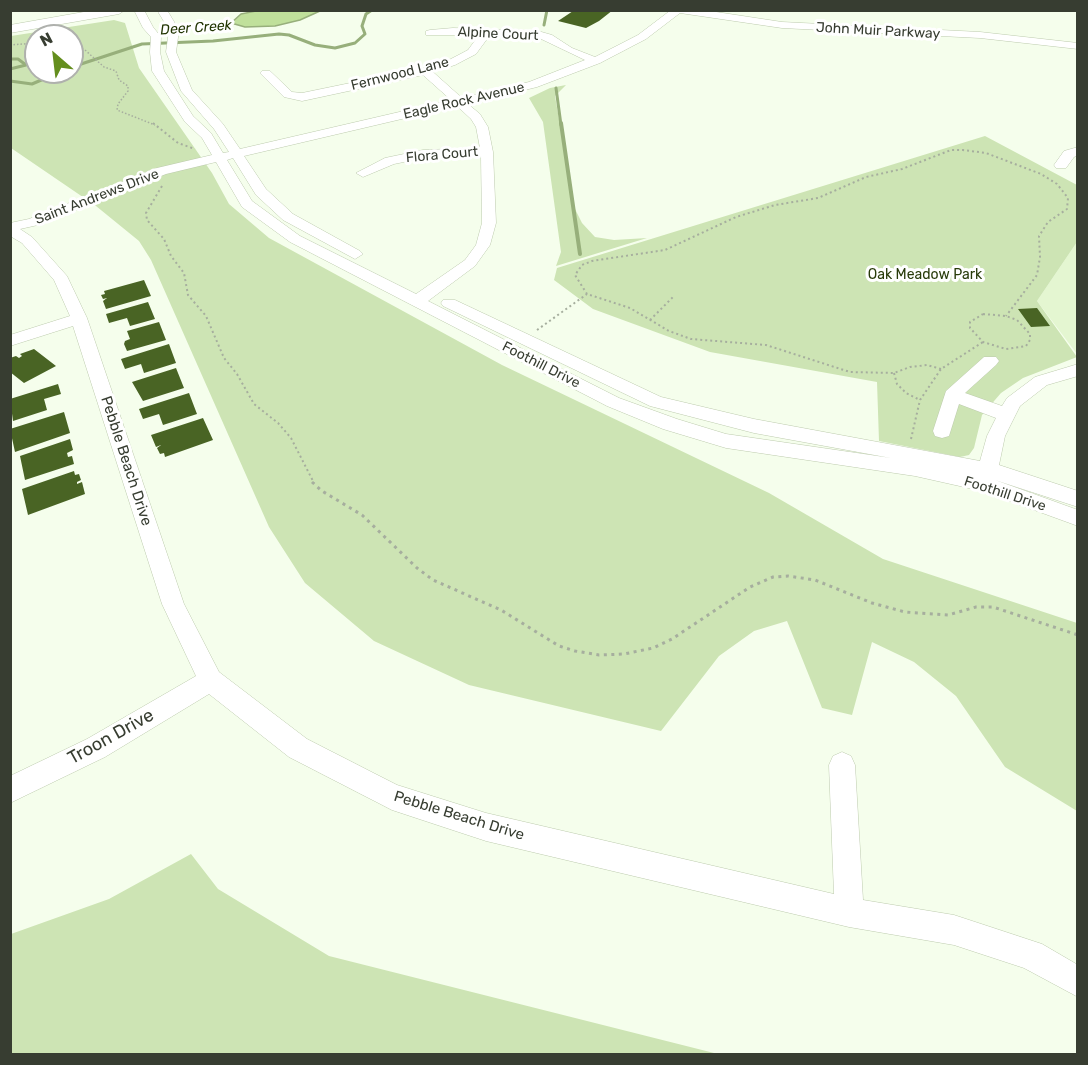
<!DOCTYPE html>
<html>
<head>
<meta charset="utf-8">
<style>
	body { margin:0 }
	#map { position:relative; width:1088px; height:1065px; overflow:hidden; background:#f5feec; font-family:Rubik,sans-serif }
	canvas { display:block }
	.frame { position:absolute; inset:0; border:12px solid #373d31; pointer-events:none }
	.north { position:absolute; left:24px; top:24px; width:60px; height:60px; box-sizing:border-box; background:#fff; border:2px solid #afb1ad; border-radius:50%; rotate:332deg; font-size:16px; font-weight:700; line-height:24px; text-align:center; color:#373d31 }
	.north::after { content:''; display:block; margin:auto; width:21px; height:27px; background:#648e1e; clip-path:polygon(50% 0,100% 100%,50% 72%,0 100%) }
</style>
</head>
<body>
<div id="map">
<canvas width="1088" height="1065"></canvas>
<div class="frame"></div>
<div class="north">N</div>
</div>
<script>
const ctx = document.querySelector('canvas').getContext('2d');
ctx.lineJoin = 'round';
function fillPath(path, color) { ctx.fillStyle = color; ctx.fill(path, 'evenodd'); }
const toPath = rows => new Path2D(rows.map(r => 'M' + r).join(''));
function strokePath(path, color, width, dash) { ctx.strokeStyle = color; ctx.lineWidth = width; ctx.lineCap = dash ? 'butt' : 'round'; ctx.setLineDash(dash || []); ctx.stroke(path); }
function drawText(font, color, halo, rows, align = 'center') {
  ctx.font = font + ' Rubik,sans-serif'; ctx.lineWidth = 6; ctx.setLineDash([]); ctx.textBaseline = 'middle'; ctx.strokeStyle = halo; ctx.fillStyle = color; for (const [text, x, y, turn = 0] of rows) {
    ctx.save(); ctx.translate(x, y); ctx.rotate((+turn || 0) * Math.PI / 180); ctx.textAlign = isNaN(turn) ? turn : align; if (halo) ctx.strokeText(text, 0, 0); ctx.fillText(text, 0, 0); ctx.restore();
  }
}
fillPath(toPath([
	[1077,242,1077,354,1037,301]
]), '#e4f6d1');
fillPath(toPath([
	[114,20,125,23,139,68,212,173,229,204,269,238,502,365,769,493,883,559,1077,623,1077,811,1005,767,956,696,914,662,872,642,852,715,822,708,787,621,754,631,719,656,661,731,469,685,374,641,305,583,269,527,151,260,139,241,96,206,11,148,11,36],
	[36,36,72,36,72,72,36,72],
	[566,85,555,96,574,207,582,223,595,237,614,240,647,238,556,266,561,252,543,122,529,98,550,88],
	[985,136,1077,185,1077,242,1037,301,1077,357,1023,378,1001,393,982,415,974,448,969,455,960,457,879,441,877,382,710,352,593,309,554,280,557,268],
	[191,854,218,889,329,956,718,1054,11,1054,11,934,109,899]
]), '#cde4b4');
const water = toPath([
	[256,11,256,10,320,11,300,20,275,26,245,27,231,23,241,14,256,11]
]);
fillPath(water, '#c0e09b');
strokePath(water, '#97af7b', 1.5);
strokePath(toPath([
	[544,25,547,10],
	[10,59,18,59,26,65,10,69],
	[72,67,142,44,213,41,279,34,289,35,315,45,335,48,355,43,365,34,362,26,366,14,372,10],
	[10,81,32,84,60,72],
	[556,88,561,125]
]), '#97af7b', 3);
strokePath(toPath([
	[561,123,580,254]
]), '#97af7b', 4);
fillPath(toPath([
	[613,10,599,21,586,28,558,21,573,11],
	[144,280,151,296,106,309,103,301,107,298,103,299,101,295,105,294,104,291],
	[148,302,155,319,130,326,127,318,109,323,106,314],
	[1037,308,1050,326,1031,327,1018,309],
	[159,322,166,340,127,351,124,344,125,341,130,339,127,331],
	[169,344,176,363,144,373,141,364,125,369,121,359],
	[34,349,56,366,24,383,10,372,10,358,16,356,19,358,22,356,20,354],
	[176,368,184,388,143,401,132,382],
	[58,384,61,394,44,399,47,410,13,421,10,399],
	[189,393,197,414,163,425,159,414,143,419,139,409],
	[64,412,70,433,15,452,10,429],
	[203,418,213,440,165,457,164,453,160,454,157,448,161,445,156,447,151,435],
	[70,439,73,450,67,453,68,457,72,456,74,464,25,480,20,456],
	[74,471,75,475,79,474,81,480,77,482,77,484,82,482,85,494,28,515,22,489]
]), '#496424');
const minor = toPath([
	[134,10,144,10,153,27,161,37,160,52,164,71,193,116,211,133,223,153,229,152,214,129,181,91,166,52,169,30,157,10,167,10,179,30,176,52,192,90,223,124,240,149,451,100,423,75,302,101,284,97,260,73,262,71,270,71,292,92,302,93,423,68,447,61,468,50,479,35,426,35,426,31,430,30,453,28,538,31,552,35,572,48,595,57,638,35,671,10,703,10,782,22,980,32,1078,43,1078,49,980,38,782,28,680,13,646,39,600,63,537,87,468,104,480,114,488,127,493,152,496,223,490,245,475,266,428,301,619,398,677,419,726,434,891,458,754,433,650,406,443,306,441,303,443,300,455,300,661,397,754,419,980,461,987,436,996,418,959,404,949,436,942,438,935,436,933,431,946,391,984,357,996,357,999,361,996,365,965,393,1002,406,1007,398,1035,377,1078,364,1078,376,1047,385,1020,406,1005,436,999,465,1078,491,1078,507,995,480,1078,510,1078,526,982,491,915,476,726,448,663,429,607,406,290,242,242,207,216,162,166,174,38,225,20,229,32,237,67,276,87,318,184,604,219,672,307,739,397,785,486,813,834,894,829,765,833,756,842,752,851,756,855,765,863,900,954,915,1042,944,1078,965,1078,997,1024,968,954,945,849,927,486,841,392,810,289,757,209,694,105,757,10,803,10,776,87,739,196,676,162,604,73,326,10,346,10,335,70,316,54,280,22,243,10,236,10,223,29,219,157,168,212,155,202,138,185,122,152,71,150,52,151,37,143,28,134,10],
	[490,35,537,37,585,60,529,82,462,98,433,72,455,65,476,54,490,35],
	[457,106,471,119,476,127,480,148,423,150,385,158,356,173,363,177,394,164,423,158,481,156,482,223,476,245,465,260,416,294,300,236,252,201,227,160,233,158,256,195,283,220,355,259,363,254,360,251,293,214,266,189,244,156,457,106],
	[1078,147,1078,155,1074,157,1066,168,1056,168,1054,165,1064,151,1078,147]
]);
const major = toPath([
	[95,10,125,10,119,14,10,33,10,25,95,10]
]);
strokePath(minor, '#bdcbae', 1);
strokePath(major, '#bdcbae', 1);
strokePath(toPath([
	[10,45,36,43],
	[72,45,85,50,104,67,116,71,119,80,128,86,128,91,118,104,117,110,155,125]
]), '#a6ae9e', 1.5, [1.5, 2]);
strokePath(toPath([
	[153,123,178,143,195,149],
	[162,186,146,213,147,220,164,239,171,256,184,273,188,295,206,316,224,358,237,374,254,404,278,423,291,438,314,483],
	[983,314,1006,316,1017,320,1030,334,1030,340,1026,346,1006,349,983,342,970,328,970,322,983,314],
	[650,320,673,297],
	[537,330,587,294],
	[941,369,927,365,910,367,894,373,850,372,766,345,691,339,669,331,630,308,587,294,575,275,582,265,592,261,665,250,736,217,775,205,818,198,866,177,902,169,951,150,963,150,986,153,1041,174,1057,184,1068,198,1067,209,1048,222,1039,236,1040,257,1037,275,1006,316],
	[894,373,897,384,906,393,920,400],
	[911,439,920,400,941,369,983,342]
]), '#a6ae9e', 2, [2, 3]);
strokePath(toPath([
	[312,482,322,491,362,515,417,568,433,580,501,610,559,646,575,651,599,655,624,654,653,648,672,639,750,587,773,577,788,576,815,580,872,603,905,612,948,615,976,607,993,607,1078,635]
]), '#a6ae9e', 3, [3, 4.5]);
fillPath(minor, '#fff');
fillPath(major, '#fff');
drawText('italic 14px', '#223503', '#fff', [
	["Deer Creek",196,28,-4]
]);
drawText('14px', '#373d31', '#fff', [
	["John Muir Parkway",878,31,3],
	["Alpine Court",498,34,3],
	["Fernwood Lane",400,74,-14],
	["Eagle Rock Avenue",464,101,-13],
	["Flora Court",442,155,-5],
	["Saint Andrews Drive",97,197,-21],
	["Foothill Drive",541,365,27],
	["Foothill Drive",1005,494,18]
]);
drawText('14px', '#283b0a', '#fff', [
	["Oak Meadow Park",925,275]
]);
drawText('15px', '#373d31', '#fff', [
	["Pebble Beach Drive",126,461,72],
	["Pebble Beach Drive",459,816,17]
]);
drawText('18px', '#373d31', '#fff', [
	["Troon Drive",111,737,-29]
]);
</script>
</body>
</html>
